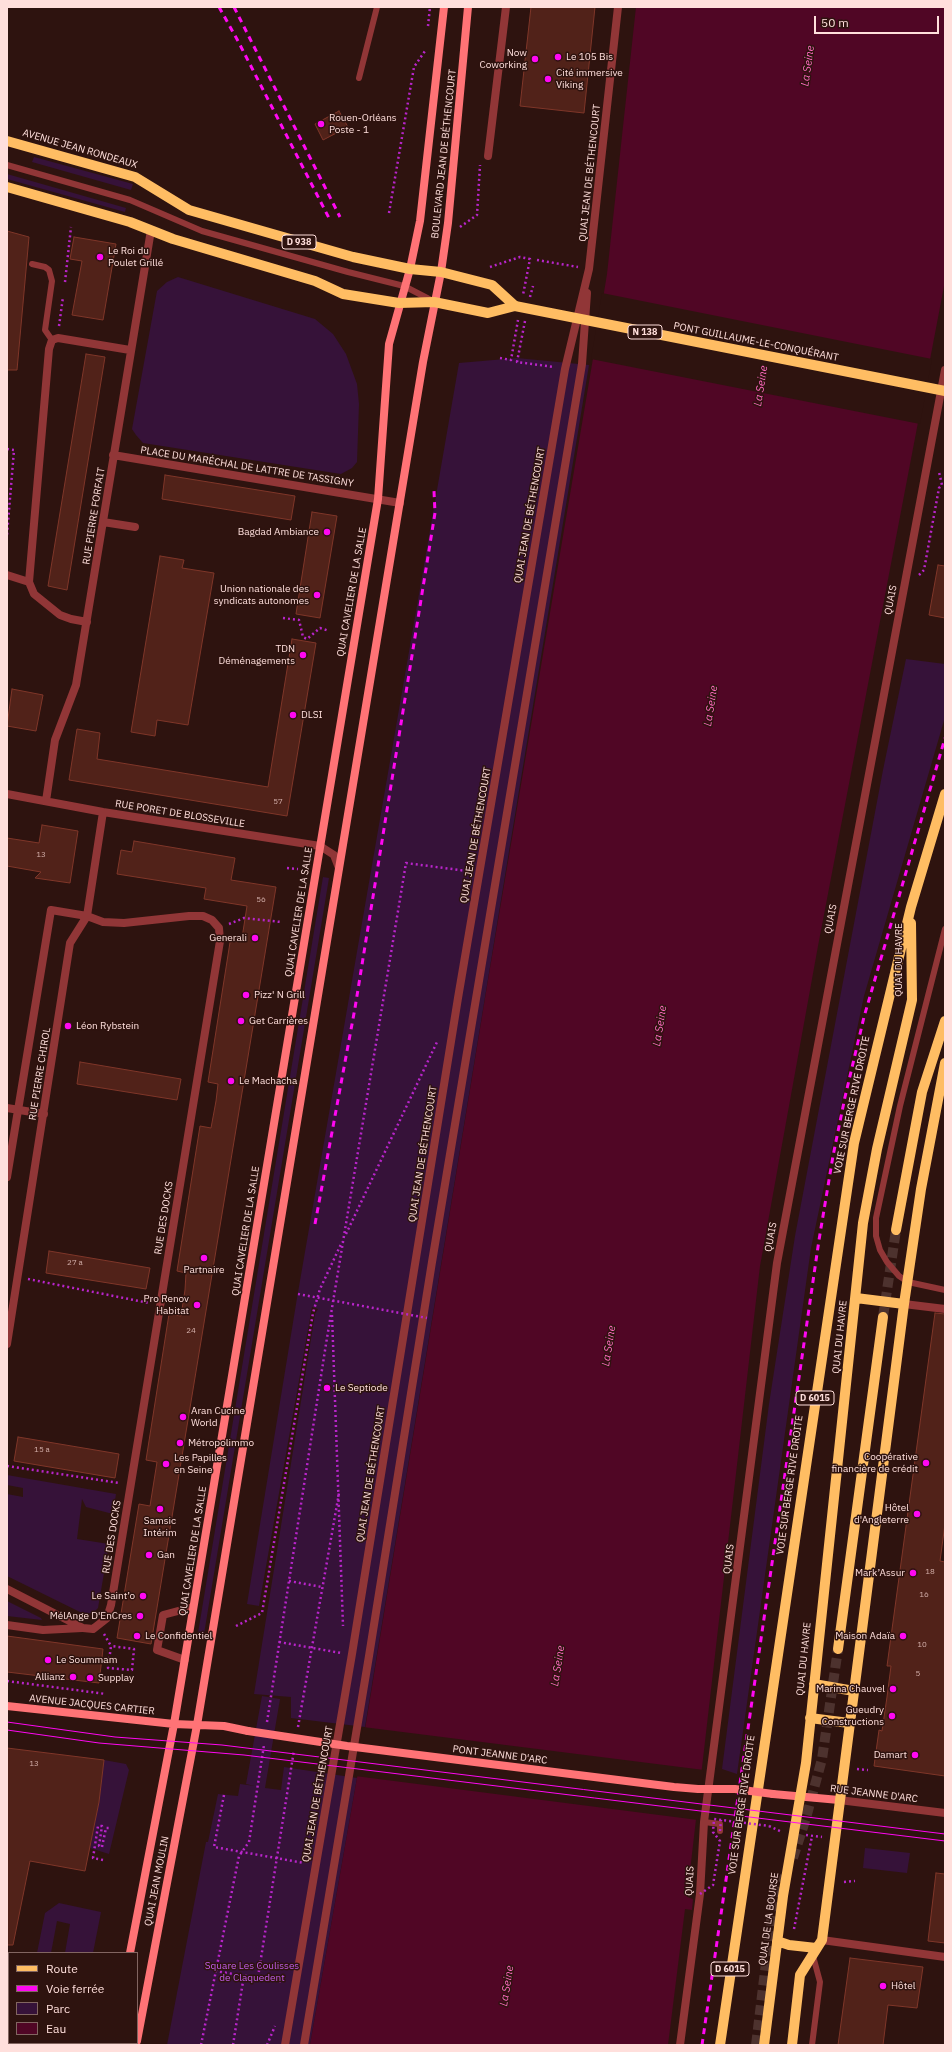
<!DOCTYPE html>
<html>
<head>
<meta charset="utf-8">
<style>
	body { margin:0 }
	#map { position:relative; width:952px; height:2052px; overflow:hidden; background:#2e130f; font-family:"IBM Plex Sans",sans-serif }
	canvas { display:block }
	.frame { position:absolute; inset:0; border:8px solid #ffdfdc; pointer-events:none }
	.legend { position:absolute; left:8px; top:1952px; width:130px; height:92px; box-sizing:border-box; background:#2e130f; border:1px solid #826561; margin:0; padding:5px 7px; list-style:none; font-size:12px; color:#ffdfdc }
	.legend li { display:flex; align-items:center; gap:8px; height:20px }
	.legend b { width:20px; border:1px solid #826561 }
	.scale { position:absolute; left:814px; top:16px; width:125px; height:18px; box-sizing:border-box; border:2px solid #ffdfdc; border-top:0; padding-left:5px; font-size:12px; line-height:14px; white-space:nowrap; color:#ffdfdc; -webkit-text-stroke:3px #2e130f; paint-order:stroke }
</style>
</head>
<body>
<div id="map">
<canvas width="952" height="2052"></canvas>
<div class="frame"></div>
<ul class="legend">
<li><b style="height:5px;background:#ffbd63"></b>Route</li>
<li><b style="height:5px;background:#ff08f2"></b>Voie ferrée</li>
<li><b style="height:11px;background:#361239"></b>Parc</li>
<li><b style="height:11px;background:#500625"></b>Eau</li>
</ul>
<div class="scale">50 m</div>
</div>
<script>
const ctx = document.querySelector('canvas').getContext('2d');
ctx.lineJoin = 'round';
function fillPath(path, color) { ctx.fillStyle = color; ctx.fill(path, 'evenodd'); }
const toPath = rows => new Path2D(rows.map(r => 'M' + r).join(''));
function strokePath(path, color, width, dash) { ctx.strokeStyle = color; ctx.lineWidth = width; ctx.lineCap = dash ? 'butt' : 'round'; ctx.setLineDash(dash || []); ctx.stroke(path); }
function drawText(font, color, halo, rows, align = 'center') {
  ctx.font = font + ' "IBM Plex Sans",sans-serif'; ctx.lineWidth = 3; ctx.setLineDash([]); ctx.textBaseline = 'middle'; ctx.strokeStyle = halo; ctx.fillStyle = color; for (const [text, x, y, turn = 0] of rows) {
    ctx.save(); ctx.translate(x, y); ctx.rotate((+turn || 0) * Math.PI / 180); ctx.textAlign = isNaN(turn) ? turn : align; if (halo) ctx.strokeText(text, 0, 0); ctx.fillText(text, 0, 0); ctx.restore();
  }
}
fillPath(toPath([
	[34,157,133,184,131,190,32,162],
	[7,174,126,208,125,212,7,179],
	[178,277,315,319,333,334,346,354,357,384,359,404,357,462,352,468,341,474,143,443,136,435,132,429,157,291,167,282],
	[517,358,589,365,365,1727,291,1718,291,1697,254,1694,315,1314,318,1309,312,1307,259,1606,247,1604,297,1298,459,363],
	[906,659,945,664,945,717,864,996,811,1248,737,1774,722,1769,769,1404,795,1236,883,770],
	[323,877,329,878,203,1640,197,1639],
	[7,1475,116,1494,113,1514,86,1507,82,1499,77,1539,109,1544,98,1608,93,1613,84,1614,7,1576,7,1494,23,1497,23,1488,7,1485],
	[7,1601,41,1618,42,1620,7,1616],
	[262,1696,280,1699,265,1788,281,1790,284,1767,357,1778,310,2045,167,2045,206,1842,208,1842,218,1794,238,1796,240,1784,255,1786,246,1784],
	[104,1760,126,1764,129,1770,109,1854,90,1848,99,1802],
	[865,1848,910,1853,907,1873,863,1868],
	[59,1903,101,1912,93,1953,65,1953,70,1924,57,1921,51,1953,37,1953,45,1913]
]), '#361239');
fillPath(toPath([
	[636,7,945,7,945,281,818,946,760,1266,687,1897,693,1899,692,1910,685,1909,668,2045,310,2045,357,1778,489,974,600,317,607,274]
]), '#500625');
fillPath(toPath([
	[602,293,932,359,920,424,591,359],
	[363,1727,704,1770,698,1820,355,1776]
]), '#2e130f');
const building = toPath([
	[531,7,595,7,584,113,520,106,531,7],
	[339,111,348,127,323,140,315,124,339,111],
	[7,231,29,237,17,370,7,370,7,231],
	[74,237,116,244,103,320,72,315,82,261,70,259,74,237],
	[86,354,105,357,67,590,48,586,86,354],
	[165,475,295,496,291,520,162,499,165,475],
	[312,512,337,516,320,618,296,614,312,512],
	[160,556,184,560,182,568,214,573,188,725,157,720,155,736,131,732,160,556],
	[938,565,945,566,945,618,929,615,938,565],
	[292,639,316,643,287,816,69,780,77,729,100,733,97,759,268,787,292,639],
	[12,689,43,695,36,731,7,726,12,689],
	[42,825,78,831,70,883,35,878,41,872,7,866,7,838,39,843,42,825],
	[134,841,235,858,231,880,276,887,151,1644,117,1638,139,1504,150,1506,157,1462,146,1460,169,1314,181,1316,185,1290,186,1273,177,1271,200,1126,211,1128,216,1101,218,1084,208,1082,231,936,242,938,247,906,204,899,206,888,117,874,121,850,132,852,134,841],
	[80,1062,181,1079,177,1100,77,1084,80,1062],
	[49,1251,150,1268,146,1289,46,1273,49,1251],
	[935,1313,945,1314,945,1524,940,1561,945,1562,945,1776,874,1766,879,1730,882,1731,887,1697,891,1666,887,1666,935,1313],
	[18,1437,119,1454,115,1478,14,1461,18,1437],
	[7,1636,103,1649,99,1683,7,1672,7,1636],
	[7,1748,104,1760,99,1802,85,1871,30,1861,13,1945,7,1945,7,1748],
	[936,1873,945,1874,945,1943,928,1941,936,1873],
	[850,1958,923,1967,917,2008,888,2005,883,2045,838,2045,850,1958]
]);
fillPath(building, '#512219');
strokePath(building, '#7f3629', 1);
strokePath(toPath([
	[883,1317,896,1230],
	[793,1858,806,1818,822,1759,838,1649],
	[756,2045,773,1905,785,1876]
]), '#4d322e', 10, [10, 5]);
strokePath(toPath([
	[428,26,430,7],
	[389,213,414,67,425,51],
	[460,227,477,215,480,165],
	[537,260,578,267],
	[490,267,520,257,530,259,523,295],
	[65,282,71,227],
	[530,297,533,286],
	[525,321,517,362,554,367],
	[59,326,63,297],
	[500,358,511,360,518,320],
	[7,449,14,450,7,535],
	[919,575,924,570,939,488,942,485,939,472],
	[283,618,299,620,303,637,307,639,320,628,329,631],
	[287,868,298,869],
	[229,924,244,918,281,922],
	[346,1234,437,1042],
	[28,1279,149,1303],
	[332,1315,343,1626],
	[7,1466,119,1483],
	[289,1581,322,1587],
	[236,1626,262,1613,313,1313,320,1289,342,1242],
	[104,1634,111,1646,108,1668,132,1670,134,1649,111,1646],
	[279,1642,341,1653],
	[7,1681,106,1694],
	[267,1722,326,1344,406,863,467,871],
	[298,1727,339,1493],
	[857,1769,868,1770],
	[224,1795,214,1847,304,1863],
	[769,1826,782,1832],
	[806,1835,822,1837],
	[103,1860,93,1858,98,1826,102,1826,99,1846,102,1847,106,1828,109,1828],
	[844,1882,855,1881],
	[794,1929,812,1836],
	[215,1971,284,1982],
	[258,1977,294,1750],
	[201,2045,239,1856,249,1842,264,1745],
	[233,2045,244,1975],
	[267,2045,275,2026]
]), '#b825ca', 2.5, [2, 3]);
strokePath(toPath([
	[359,78,377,7],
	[7,165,130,200,202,231,348,272,404,286,431,300],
	[32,264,45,267,49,270,52,281,45,330,52,340],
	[945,929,900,1106,876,1218,876,1236,880,1250,887,1262,899,1276,908,1282,945,1290],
	[704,1822,720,1824,720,1831],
	[812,2045,820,1982,813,1956]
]), '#913637', 6);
strokePath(toPath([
	[488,156,506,7],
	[113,455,400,503],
	[103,522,135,527],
	[7,575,29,582],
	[87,622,71,619,60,615,34,594,29,582,49,349,52,340,58,338,130,350],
	[7,794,103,812,320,846,334,855,339,868],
	[46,801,55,740,76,685,151,230],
	[7,1108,44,1114],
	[7,1177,51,910,87,916,103,922,124,923,189,916,203,916,212,920,219,928,220,941,111,1605,107,1618,93,1629,83,1628,7,1589],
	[904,1304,945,1309],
	[7,1344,70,943,87,916,103,812],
	[7,1625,43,1630,82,1628],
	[185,1660,157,1650,163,1615,193,1607],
	[839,1800,945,1813],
	[822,1940,945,1957],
	[285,2045,352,1654,458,998,565,369,589,269,618,7],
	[304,2045,369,1656,432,1262,582,364,587,293],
	[680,2045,700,1894,704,1822,777,1263,945,370]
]), '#913637', 8);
strokePath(toPath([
	[7,1706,174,1724,224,1726,248,1731],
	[773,1794,839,1800],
	[130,1953,174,1724,378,499,389,344,410,269,420,221,444,7],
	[137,2041,197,1725,423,362,441,272,448,223,468,7],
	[112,2045,112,2043]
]), '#ff7376', 8);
strokePath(toPath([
	[7,141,135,177,189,210,353,257,410,269,441,272,492,285,515,306],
	[7,187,130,222,173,239,315,281,343,294,399,303,434,302,488,313,515,306],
	[896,1230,922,1092,945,1021],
	[856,1298,904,1304],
	[838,1649,883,1317],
	[814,1684,854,1691],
	[810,1718,849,1723],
	[777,1941,789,1945,816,1948],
	[720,2045,854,1143,911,907,945,794],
	[764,2045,783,1896,806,1763,863,1223,877,1149,912,1000,911,923],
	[792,2045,800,1975,822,1940,904,1304,921,1189,945,1063]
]), '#ffbd63', 10);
strokePath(toPath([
	[7,1722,115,1737,222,1745,945,1834],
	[7,1730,99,1743,244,1755,945,1841]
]), '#ff08f2', 1);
strokePath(toPath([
	[219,7,238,41,330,220],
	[234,7,340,217],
	[315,1224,355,1008,415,637,435,513,434,491],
	[702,2045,819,1240,833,1156,845,1097,864,1017,945,738]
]), '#ff08f2', 3, [6, 5]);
strokePath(toPath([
	[298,1294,427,1318],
	[720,1831,721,1820],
	[700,1894,713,1885,720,1841,713,1832,714,1819,769,1826]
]), '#b825ca', 2.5, [2, 3]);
strokePath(toPath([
	[248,1731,347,1746,674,1787,698,1789,735,1789,773,1794]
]), '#ff7376', 8);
strokePath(toPath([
	[515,306,945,391]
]), '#ffbd63', 10);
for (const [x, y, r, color] of [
	[558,57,4,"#ff08f2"],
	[535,59,4,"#ff08f2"],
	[548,79,4,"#ff08f2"],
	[321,124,4,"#ff08f2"],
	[100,257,4,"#ff08f2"],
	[327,532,4,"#ff08f2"],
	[317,595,4,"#ff08f2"],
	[303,655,4,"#ff08f2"],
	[293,715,4,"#ff08f2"],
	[255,938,4,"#ff08f2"],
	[246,995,4,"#ff08f2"],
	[241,1021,4,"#ff08f2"],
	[68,1026,4,"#ff08f2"],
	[231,1081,4,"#ff08f2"],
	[204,1258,4,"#ff08f2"],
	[197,1305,4,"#ff08f2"],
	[327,1388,4,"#ff08f2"],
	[183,1417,4,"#ff08f2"],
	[180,1443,4,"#ff08f2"],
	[926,1463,4,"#ff08f2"],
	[166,1464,4,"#ff08f2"],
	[160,1509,4,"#ff08f2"],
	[917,1514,4,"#ff08f2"],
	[149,1555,4,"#ff08f2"],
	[913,1573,4,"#ff08f2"],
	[143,1596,4,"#ff08f2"],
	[140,1616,4,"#ff08f2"],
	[137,1636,4,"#ff08f2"],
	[903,1636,4,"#ff08f2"],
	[48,1660,4,"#ff08f2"],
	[73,1677,4,"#ff08f2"],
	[90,1678,4,"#ff08f2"],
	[893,1689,4,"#ff08f2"],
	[892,1716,4,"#ff08f2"],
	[915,1755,4,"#ff08f2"],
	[883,1986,4,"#ff08f2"]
]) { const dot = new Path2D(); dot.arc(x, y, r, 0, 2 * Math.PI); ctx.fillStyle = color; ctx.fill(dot); strokePath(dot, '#2e130f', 1.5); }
drawText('8px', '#d4b0ab', null, [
	["57",278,802],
	["13",41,855],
	["56",261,900],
	["27 a",75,1263],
	["24",191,1331],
	["15 a",42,1450],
	["18",930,1572],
	["16",924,1595],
	["10",922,1645],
	["5",918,1674],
	["13",34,1764]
]);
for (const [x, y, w] of [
	[299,242,34],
	[645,332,34],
	[815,1398,38],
	[730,1969,38]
]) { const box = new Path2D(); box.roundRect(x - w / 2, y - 7, w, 14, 3); ctx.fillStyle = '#2e130f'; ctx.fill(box); strokePath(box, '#ffdfdc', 1); }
drawText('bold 9px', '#ffdfdc', null, [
	["D 938",299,242],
	["N 138",645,332],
	["D 6015",815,1398],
	["D 6015",730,1969]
]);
drawText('10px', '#ffdfdc', '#2e130f', [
	["Now",527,53,"right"],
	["Coworking",527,65,"right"],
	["Le 105 Bis",566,57],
	["Cité immersive",556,73],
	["Viking",556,85],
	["Rouen-Orléans",329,118],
	["Poste - 1",329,130],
	["Le Roi du",108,251],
	["Poulet Grillé",108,263],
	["Bagdad Ambiance",319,532,"right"],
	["Union nationale des",309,589,"right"],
	["syndicats autonomes",309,601,"right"],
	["TDN",295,649,"right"],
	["Déménagements",295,661,"right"],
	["DLSI",301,715],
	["Generali",247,938,"right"],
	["Pizz' N Grill",254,995],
	["Get Carrières",249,1021],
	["Léon Rybstein",76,1026],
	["Le Machacha",239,1081],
	["Partnaire",204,1270,"center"],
	["Pro Renov",189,1299,"right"],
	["Habitat",189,1311,"right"],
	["Le Septiode",335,1388],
	["Aran Cucine",191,1411],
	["World",191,1423],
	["Métropolimmo",188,1443],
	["Coopérative",918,1457,"right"],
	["financière de crédit",918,1469,"right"],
	["Les Papilles",174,1458],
	["en Seine",174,1470],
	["Hôtel",909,1508,"right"],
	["d'Angleterre",909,1520,"right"],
	["Samsic",160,1521,"center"],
	["Intérim",160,1533,"center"],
	["Gan",157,1555],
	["Mark’Assur",905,1573,"right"],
	["Le Saint’o",135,1596,"right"],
	["MélAnge D'EnCres",132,1616,"right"],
	["Le Confidentiel",145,1636],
	["Maison Adaïa",895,1636,"right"],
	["Le Soummam",56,1660],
	["Allianz",65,1677,"right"],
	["Supplay",98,1678],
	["Marina Chauvel",885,1689,"right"],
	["Gueudry",884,1710,"right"],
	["Constructions",884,1722,"right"],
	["Damart",907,1755,"right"],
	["Hôtel",891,1986]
], 'left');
drawText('10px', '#ffdfdc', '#2e130f', [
	["AVENUE JEAN RONDEAUX",80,149,16],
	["BOULEVARD JEAN DE BÉTHENCOURT",444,154,-84],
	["QUAI JEAN DE BÉTHENCOURT",590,173,-84],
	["PONT GUILLAUME-LE-CONQUÉRANT",756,342,11],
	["PLACE DU MARÉCHAL DE LATTRE DE TASSIGNY",247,467,9],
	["QUAI JEAN DE BÉTHENCOURT",530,515,-80],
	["RUE PIERRE FORFAIT",94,516,-81],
	["QUAI CAVELIER DE LA SALLE",352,592,-80],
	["QUAIS",891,600,-79],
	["RUE PORET DE BLOSSEVILLE",180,814,9],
	["QUAI JEAN DE BÉTHENCOURT",476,835,-80],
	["QUAI CAVELIER DE LA SALLE",299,912,-81],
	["QUAIS",831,919,-79],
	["QUAI DU HAVRE",899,960,-90],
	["RUE PIERRE CHIROL",40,1074,-81],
	["VOIE SUR BERGE RIVE DROITE",852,1105,-78],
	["QUAI JEAN DE BÉTHENCOURT",423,1154,-81],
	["RUE DES DOCKS",164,1218,-81],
	["QUAI CAVELIER DE LA SALLE",246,1231,-81],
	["QUAIS",771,1237,-80],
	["QUAI DU HAVRE",840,1337,-84],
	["QUAI JEAN DE BÉTHENCOURT",371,1474,-81],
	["VOIE SUR BERGE RIVE DROITE",790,1485,-82],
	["RUE DES DOCKS",112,1537,-81],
	["QUAI CAVELIER DE LA SALLE",193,1551,-81],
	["QUAIS",729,1559,-83],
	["QUAI DU HAVRE",804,1659,-84],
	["AVENUE JACQUES CARTIER",92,1705,6],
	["PONT JEANNE D'ARC",500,1755,7],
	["QUAI JEAN DE BÉTHENCOURT",318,1794,-80],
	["RUE JEANNE D'ARC",874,1794,7],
	["VOIE SUR BERGE RIVE DROITE",742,1805,-82],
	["QUAI JEAN MOULIN",157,1881,-79],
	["QUAIS",690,1881,-87],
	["QUAI DE LA BOURSE",769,1919,-82]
]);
drawText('10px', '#c15ceb', '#2e130f', [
	["Square Les Coulisses",252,1966],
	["de Claquedent",252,1978]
]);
drawText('italic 11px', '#ff6ac1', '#2e130f', [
	["La Seine",808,66,-82],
	["La Seine",761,386,-81],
	["La Seine",711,706,-81],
	["La Seine",660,1026,-81],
	["La Seine",609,1346,-81],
	["La Seine",558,1666,-81],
	["La Seine",507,1986,-81]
]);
</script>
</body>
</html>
